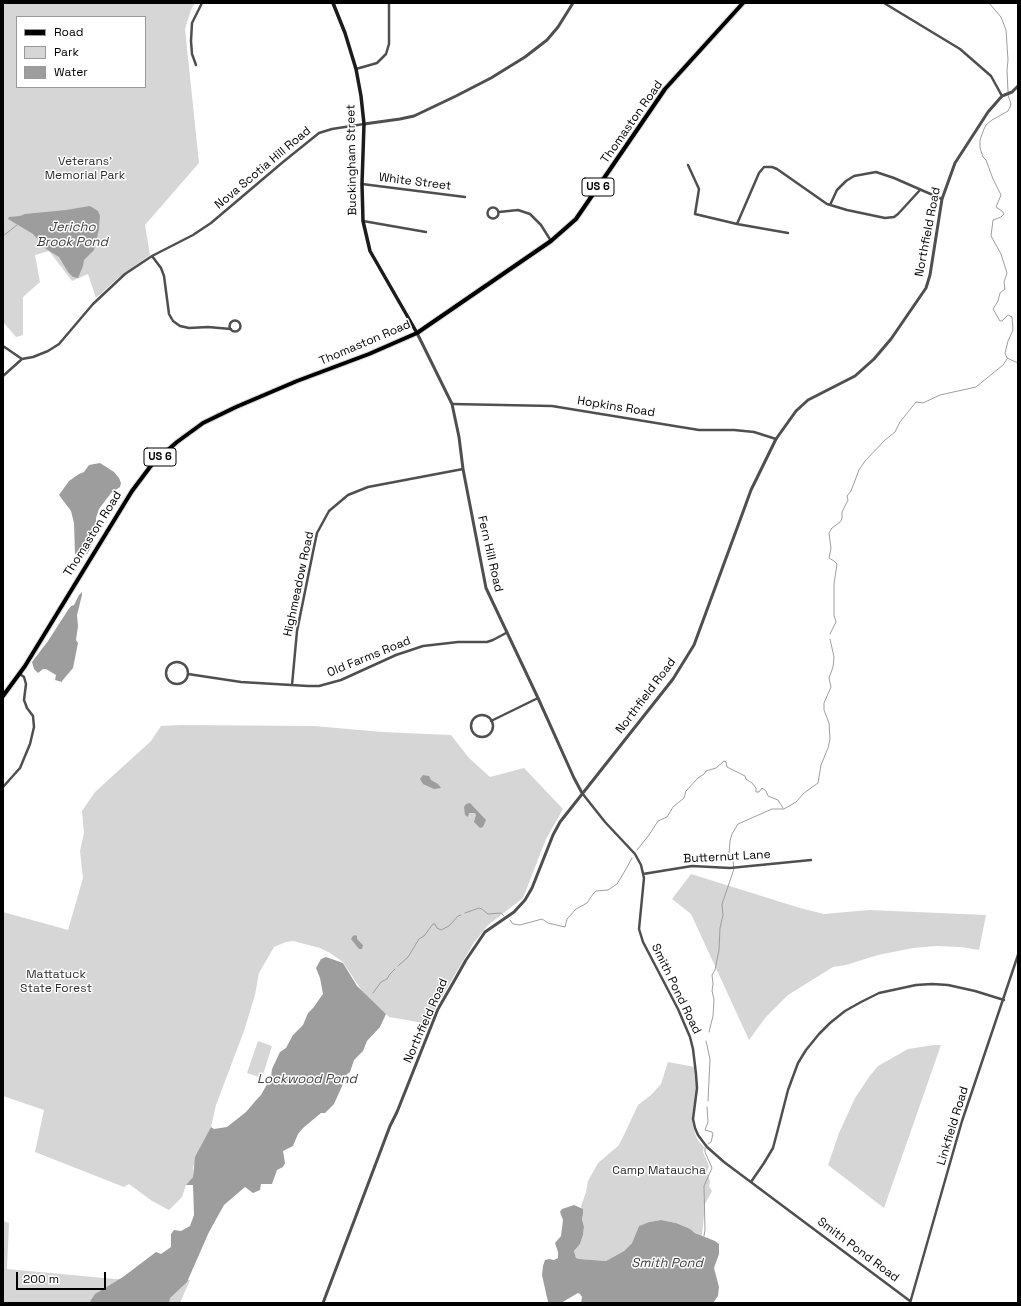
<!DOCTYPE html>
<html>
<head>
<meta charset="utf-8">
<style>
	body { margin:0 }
	#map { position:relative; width:1021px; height:1306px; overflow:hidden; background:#fff; font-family:"Space Grotesk",sans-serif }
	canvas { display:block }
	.frame { position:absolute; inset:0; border:4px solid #000; pointer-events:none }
	.legend { position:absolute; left:16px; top:16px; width:130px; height:72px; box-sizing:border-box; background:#fff; border:1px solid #999; margin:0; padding:5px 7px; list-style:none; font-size:12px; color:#000 }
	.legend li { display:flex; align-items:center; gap:8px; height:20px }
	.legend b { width:20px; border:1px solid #999 }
	.scale { position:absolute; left:16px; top:1272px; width:90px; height:18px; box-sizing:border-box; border:2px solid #000; border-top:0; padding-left:5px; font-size:12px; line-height:14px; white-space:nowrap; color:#000; -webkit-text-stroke:3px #fff; paint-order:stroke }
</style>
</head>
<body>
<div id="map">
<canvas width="1021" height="1306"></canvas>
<div class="frame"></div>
<ul class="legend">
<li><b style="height:5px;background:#000"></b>Road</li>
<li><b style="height:11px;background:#d6d6d6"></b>Park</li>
<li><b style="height:11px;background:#9d9d9d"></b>Water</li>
</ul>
<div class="scale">200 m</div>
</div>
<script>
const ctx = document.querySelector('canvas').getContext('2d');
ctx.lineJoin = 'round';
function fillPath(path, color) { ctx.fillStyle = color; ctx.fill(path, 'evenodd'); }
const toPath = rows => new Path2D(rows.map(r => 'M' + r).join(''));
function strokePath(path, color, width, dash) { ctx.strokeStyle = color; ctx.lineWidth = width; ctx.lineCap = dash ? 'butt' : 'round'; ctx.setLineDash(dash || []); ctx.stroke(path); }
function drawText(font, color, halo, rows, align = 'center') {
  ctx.font = font + ' "Space Grotesk",sans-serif'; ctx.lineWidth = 3; ctx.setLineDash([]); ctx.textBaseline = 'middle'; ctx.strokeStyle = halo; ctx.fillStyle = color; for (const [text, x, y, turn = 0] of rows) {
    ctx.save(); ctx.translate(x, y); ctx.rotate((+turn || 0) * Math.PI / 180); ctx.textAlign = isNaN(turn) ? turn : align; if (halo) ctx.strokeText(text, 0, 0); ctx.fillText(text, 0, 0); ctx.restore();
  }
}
fillPath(toPath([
	[3,3,195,3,191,10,185,29,199,163,145,225,150,255,118,278,96,298,88,274,72,281,49,251,35,255,40,282,23,297,23,335,16,337,3,322],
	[17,17,145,17,145,87,17,87],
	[181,725,314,726,382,732,451,735,469,758,490,777,524,768,563,809,546,839,523,898,488,925,473,944,437,1005,429,1024,389,1017,362,991,343,962,330,953,320,948,293,941,286,942,274,947,259,973,255,995,244,1031,216,1105,211,1127,193,1167,193,1177,186,1185,182,1197,169,1210,152,1201,129,1184,124,1187,35,1152,44,1110,3,1096,3,912,68,930,83,878,80,851,84,833,82,811,95,792,151,741,161,726],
	[691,874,800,908,824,914,869,910,986,915,979,950,960,947,936,946,913,948,878,955,846,965,833,967,788,995,766,1017,749,1040,691,914,672,899],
	[258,1041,272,1046,262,1078,247,1073],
	[934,1045,941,1045,884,1208,828,1165,839,1133,855,1098,869,1077,878,1066,908,1049],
	[668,1062,695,1067,696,1086,692,1118,693,1127,697,1139,704,1147,703,1152,709,1166,707,1172,710,1182,709,1186,712,1191,705,1204,702,1236,676,1223,661,1220,649,1222,639,1226,632,1243,624,1251,606,1261,578,1259,576,1258,574,1251,580,1244,583,1235,584,1227,582,1219,583,1214,581,1206,586,1192,588,1181,598,1163,618,1146,622,1139,638,1105,651,1095,661,1084],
	[3,1221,9,1223,7,1269,115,1279,190,1280,180,1303,3,1303]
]), '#d6d6d6');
fillPath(toPath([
	[90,206,98,211,100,216,99,229,94,250,84,260,83,266,78,278,73,277,68,272,59,257,46,249,33,234,8,219,9,217,20,216,25,214,66,210],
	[100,463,114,472,119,478,121,483,120,487,111,493,99,509,96,518,96,527,92,545,87,554,84,553,80,555,75,554,74,523,71,511,59,495,69,481,79,474,84,472,89,465],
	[82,592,82,595,77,615,78,626,76,640,78,643,73,668,62,681,62,682,55,680,56,675,46,669,43,669,38,673,34,669,32,662,48,641,68,610,71,606,74,605,79,595],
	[423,775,429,776,431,780,438,784,441,788,434,789,423,784,420,779],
	[470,803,486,820,483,827,480,828,474,822,476,815,475,813,469,813,468,817,465,815,464,807,466,804],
	[355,935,357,936,357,939,363,945,362,949,359,949,351,939,353,936],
	[326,957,343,963,357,986,386,1014,380,1027,367,1041,363,1051,354,1060,350,1072,346,1075,343,1084,334,1104,325,1113,321,1113,303,1128,298,1134,293,1146,283,1151,285,1163,283,1167,277,1170,272,1184,261,1184,260,1190,253,1193,245,1187,224,1205,209,1232,187,1282,170,1298,169,1303,89,1303,95,1294,123,1277,156,1252,161,1254,171,1247,171,1234,174,1230,181,1231,190,1226,194,1215,193,1185,186,1185,193,1177,195,1157,211,1127,214,1129,227,1127,246,1112,258,1098,261,1095,271,1077,272,1069,280,1052,286,1048,293,1035,303,1025,308,1013,313,1008,323,994,320,978,316,968,321,959],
	[574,1205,583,1209,583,1214,582,1219,584,1227,583,1235,580,1244,574,1251,576,1258,579,1259,606,1261,624,1251,632,1243,639,1226,649,1222,661,1220,676,1223,690,1229,695,1233,715,1241,719,1244,719,1254,714,1268,719,1287,718,1296,713,1303,581,1303,582,1297,580,1294,578,1293,561,1303,548,1302,542,1275,543,1266,545,1260,549,1259,554,1260,558,1258,558,1252,555,1243,561,1236,563,1220,560,1212,562,1209]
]), '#9d9d9d');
strokePath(toPath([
	[989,3,1001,17,1006,30,1008,60,1007,70,1008,92],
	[3,236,17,225],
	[1007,358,1005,353,1008,341,1013,330,1012,317,1008,315,1002,321,1000,321,993,309,998,301,1000,293,1005,289,1004,282,1007,273,1001,254,991,236,993,220,1001,217,1004,214,1002,211,996,207,1001,195,993,179,986,160,983,157,980,148,980,140,984,129,986,125,992,120,1008,111,1010,107,1011,104,1008,95],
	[1007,358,1018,363],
	[830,634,836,622,834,615,834,584,837,564,834,561,829,558,831,548,829,533,832,528,840,522,842,519,842,512,848,500,847,496,851,491,859,470,865,461,885,440,895,432,900,422,916,402,923,403,940,395,976,387,1003,365,1007,359],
	[637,850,649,835,658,821,667,817,673,807,684,798,686,791,698,778,704,774,706,771,716,768,724,761,726,762,727,767,745,776,746,779,752,783,756,788,756,792,759,792,762,788,766,791,768,796,778,800,783,808],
	[465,913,479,908,482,909,488,914,501,913,504,916],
	[510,920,513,924,520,925,542,919,548,923,565,927,567,919,576,909,587,903,593,894,596,891,608,890,617,884,626,869,632,858],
	[398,966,408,957,419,939,424,936,433,924,435,924,437,928,441,930,449,926,458,916,461,915],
	[373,993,381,982,387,979,390,974,395,969],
	[709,1032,713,1016,714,999,712,991,713,984,712,975,715,970,719,950,720,928,723,915,722,904,734,869,733,861,729,853,730,841,732,834,738,824,772,809,784,809,796,802,804,793,818,783,821,765,828,748,830,739,829,723,824,710,824,703,831,687,829,678,833,667,834,657,830,639],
	[706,1041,710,1059,708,1101],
	[707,1107,708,1122,705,1130,712,1132,713,1134,711,1142,708,1144],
	[704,1236,705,1230,704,1186,712,1168,705,1152,705,1148]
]), '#9d9d9d', 1);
const primary = toPath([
	[3,696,25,666,132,491,153,463,177,442,203,423,236,407,297,381,369,354,417,333,551,241,576,219,665,89,743,3]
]);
strokePath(primary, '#dbdbdb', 6);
strokePath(toPath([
	[884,3,960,49,991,76,1002,96],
	[196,65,192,54,191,41,192,23,202,3],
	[356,69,377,63,386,54,389,44,389,3],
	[688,165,699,189,695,214,737,224,788,233],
	[362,184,465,197],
	[830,205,837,190,846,181,854,176,876,172,894,178,942,199],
	'487.5 213a5.5 5.5 0 1 1 11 0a5.5 5.5 0 1 1-11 0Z',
	[499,212,518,210,530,214,541,225,551,241],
	[363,221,426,232],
	[737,224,759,173,764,167,772,167,777,169,827,204,847,210,885,218,894,217,898,214,920,190],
	[152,256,161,268,164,276,169,314,173,321,180,326,189,328,208,327,231,329],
	'229.5 326a5.5 5.5 0 1 1 11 0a5.5 5.5 0 1 1-11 0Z',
	[3,346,22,359],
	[3,376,22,359,33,357,48,351,59,344,93,304,125,274,152,256,193,235,211,223,283,162,319,133,332,129,364,124],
	[452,404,552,406,699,430,734,430,754,432,776,439],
	'166 673a11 11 0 1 1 22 0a11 11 0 1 1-22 0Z',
	[188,674,241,682,308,686,319,686,341,680,396,655,423,646,458,642,487,642,493,640,506,633],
	[292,685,297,631,313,552,317,533,329,511,348,495,368,487,463,469],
	'471 726a11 11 0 1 1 22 0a11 11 0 1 1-22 0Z',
	[491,721,538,698],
	[3,787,20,768,30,744,34,727,33,716,27,708,24,700,26,684,24,677,20,674],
	[582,793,605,822,635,854,641,865,644,878,639,929,643,942,678,1009,690,1037,693,1049,696,1074,697,1088,693,1119,695,1128,698,1135,707,1147,724,1162,910,1301],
	[643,874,692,866,730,868,811,860],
	[751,1182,764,1163,773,1148,778,1129,788,1090,798,1063,806,1050,819,1034,830,1023,845,1011,861,1002,879,993,916,985,932,984,948,985,975,991,1004,1000],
	[910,1303,962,1121,1018,955]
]), '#4f4f4f', 2.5);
strokePath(toPath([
	[364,124,400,119,414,116,456,96,491,78,525,57,547,40,558,27,573,3],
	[417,333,452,404,459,437,463,469,486,588,538,698,574,778,582,793],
	[323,1303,390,1126,397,1112,438,1009,453,983,466,960,485,932,514,912,525,900,532,888,553,835,560,822,673,679,694,645,743,512,751,490,776,439,796,411,808,400,855,376,874,359,891,339,926,288,930,275,942,199,955,163,988,112,1002,96,1012,92,1018,86]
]), '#4f4f4f', 3);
strokePath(toPath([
	[333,3,345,33,356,69,361,96,364,124,362,184,363,221,370,251,417,333]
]), '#1c1c1c', 3.5);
strokePath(primary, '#000', 4);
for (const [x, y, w] of [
	[598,187,32],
	[160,457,32]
]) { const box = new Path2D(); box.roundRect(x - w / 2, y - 9, w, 18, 3); ctx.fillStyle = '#fff'; ctx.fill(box); strokePath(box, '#000', 1); }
drawText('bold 11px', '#000', null, [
	["US 6",598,187],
	["US 6",160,457]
]);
drawText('12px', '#000', '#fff', [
	["Thomaston Road",632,122,-55],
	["Buckingham Street",352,160,-91],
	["Nova Scotia Hill Road",263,168,-40],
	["White Street",415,182,7],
	["Northfield Road",928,232,-79],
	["Thomaston Road",365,343,-23],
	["Hopkins Road",616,407,9],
	["Thomaston Road",93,534,-58],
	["Fern Hill Road",490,554,77],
	["Highmeadow Road",299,584,-78],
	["Old Farms Road",369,657,-22],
	["Northfield Road",646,696,-53],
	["Butternut Lane",727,857,-3],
	["Smith Pond Road",676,989,64],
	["Northfield Road",426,1021,-66],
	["Linkfield Road",953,1126,-73],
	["Smith Pond Road",858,1250,37]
]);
drawText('12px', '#2d2d2d', '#fff', [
	["Veterans'",85,162],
	["Memorial Park",85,176],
	["Mattatuck",56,975],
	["State Forest",56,989],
	["Camp Mataucha",659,1171]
]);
drawText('italic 13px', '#3e3e3e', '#fff', [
	["Jericho",72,227],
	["Brook Pond",72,242],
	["Lockwood Pond",307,1079],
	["Smith Pond",667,1263]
]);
</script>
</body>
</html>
